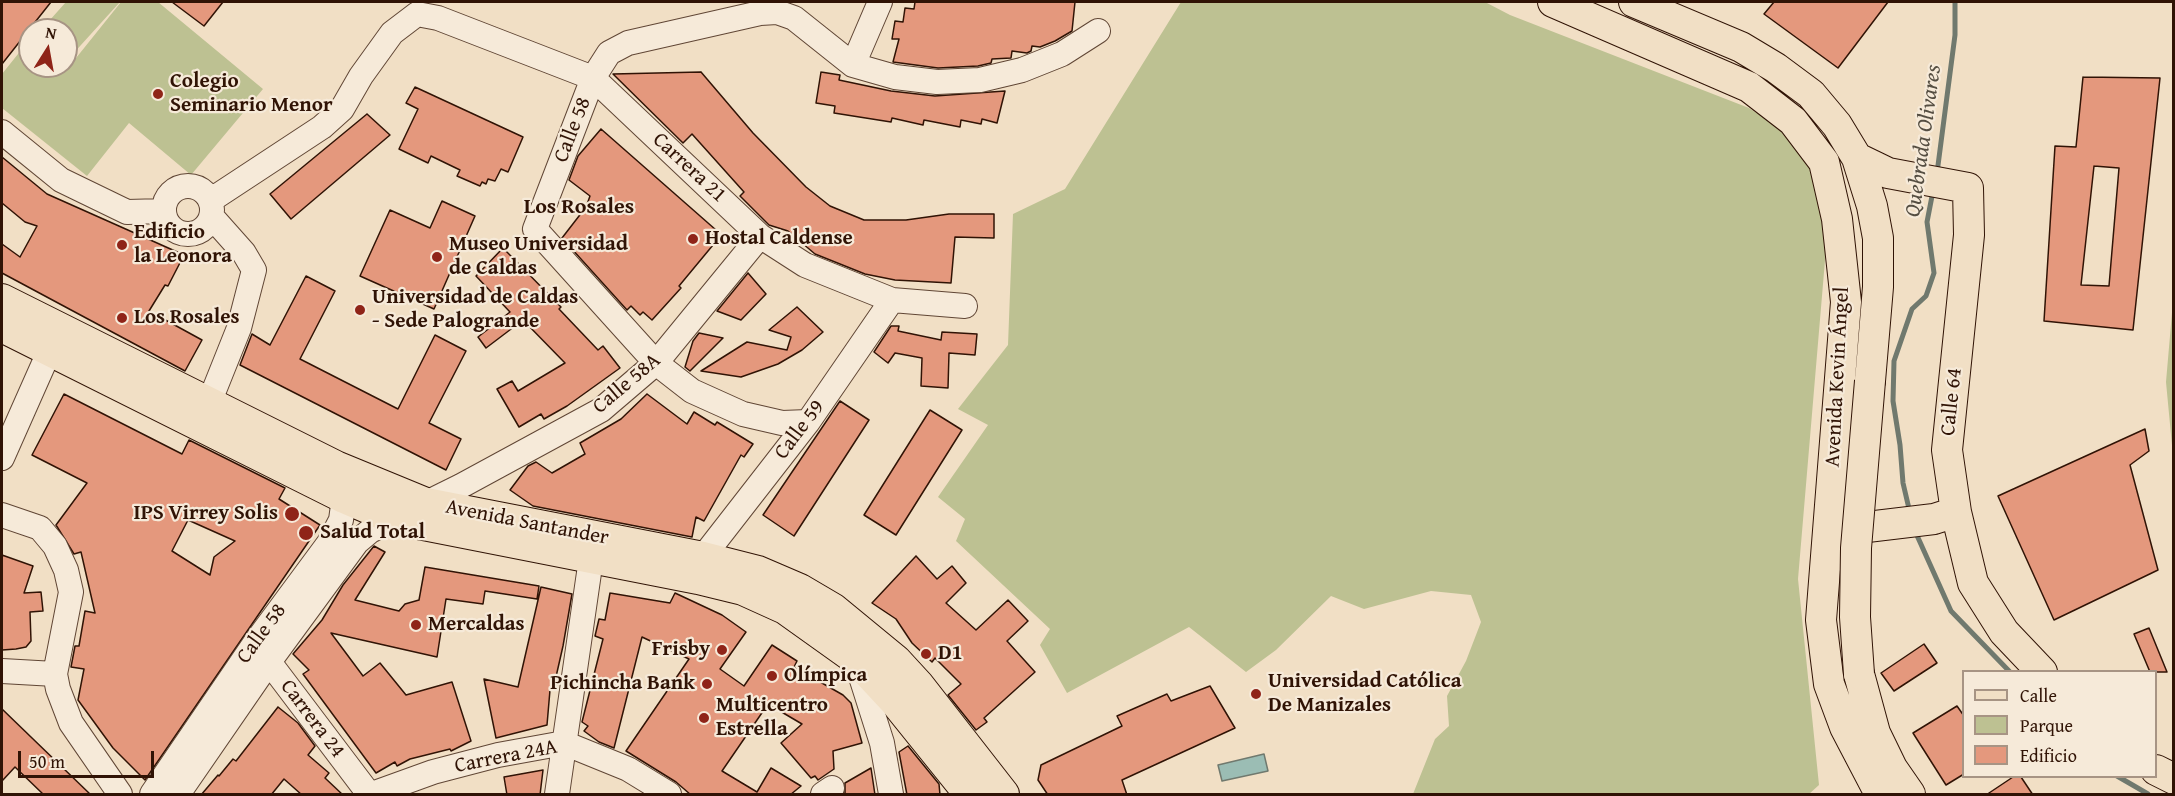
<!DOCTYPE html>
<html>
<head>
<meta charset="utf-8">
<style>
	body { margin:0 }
	#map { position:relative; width:2175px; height:796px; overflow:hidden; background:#f1dfc5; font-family:"Gentium Book Plus",serif }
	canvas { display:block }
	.frame { position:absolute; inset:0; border:3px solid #301305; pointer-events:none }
	.legend { position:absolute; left:1962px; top:670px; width:195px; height:108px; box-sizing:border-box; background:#f6ead9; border:2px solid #a79484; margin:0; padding:8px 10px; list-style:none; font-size:18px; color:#301305 }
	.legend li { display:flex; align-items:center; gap:12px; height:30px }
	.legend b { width:30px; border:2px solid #a79484 }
	.north { position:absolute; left:18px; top:18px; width:60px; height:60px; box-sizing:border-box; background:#f6ead9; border:2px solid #a79484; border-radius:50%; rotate:11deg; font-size:16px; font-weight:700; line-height:24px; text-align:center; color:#301305 }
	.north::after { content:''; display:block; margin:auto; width:21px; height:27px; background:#8f2418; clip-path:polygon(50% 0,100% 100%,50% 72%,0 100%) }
	.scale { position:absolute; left:18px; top:751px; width:136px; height:27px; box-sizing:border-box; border:3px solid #301305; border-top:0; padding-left:8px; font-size:18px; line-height:21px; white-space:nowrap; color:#301305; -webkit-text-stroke:4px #f6ead9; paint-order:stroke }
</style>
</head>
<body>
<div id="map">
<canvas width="2175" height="796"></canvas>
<div class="frame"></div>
<ul class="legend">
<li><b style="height:8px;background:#f1dfc5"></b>Calle</li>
<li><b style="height:16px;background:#bdc192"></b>Parque</li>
<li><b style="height:16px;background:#e4987d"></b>Edificio</li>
</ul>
<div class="north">N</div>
<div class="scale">50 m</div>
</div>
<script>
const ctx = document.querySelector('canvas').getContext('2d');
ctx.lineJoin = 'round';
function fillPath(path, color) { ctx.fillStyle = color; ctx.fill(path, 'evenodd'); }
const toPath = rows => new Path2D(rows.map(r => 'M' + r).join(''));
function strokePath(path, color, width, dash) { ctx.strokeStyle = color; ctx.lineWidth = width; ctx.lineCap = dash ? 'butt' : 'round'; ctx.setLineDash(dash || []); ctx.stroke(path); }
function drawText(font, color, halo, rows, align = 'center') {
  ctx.font = font + ' "Gentium Book Plus",serif'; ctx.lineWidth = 4.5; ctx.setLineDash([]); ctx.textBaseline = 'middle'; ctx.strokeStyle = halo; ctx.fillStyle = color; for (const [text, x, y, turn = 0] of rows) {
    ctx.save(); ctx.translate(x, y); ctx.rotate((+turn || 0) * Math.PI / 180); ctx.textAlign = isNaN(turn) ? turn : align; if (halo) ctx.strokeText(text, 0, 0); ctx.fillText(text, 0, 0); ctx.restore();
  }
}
fillPath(toPath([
	[66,2,120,2,71,56,66,52,66,30,41,30],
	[121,2,158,2,263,89,191,175,129,123,87,176,2,108,2,74,30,39,30,66,68,68],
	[1181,2,1485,2,1510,15,1749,108,1785,131,1816,173,1828,225,1798,579,1819,785,1809,794,1413,794,1435,739,1449,726,1447,696,1466,661,1481,622,1471,595,1431,591,1364,609,1331,596,1276,650,1246,672,1189,627,1067,693,1040,645,1050,629,956,541,965,519,938,497,988,425,958,409,1008,345,1013,214,1065,189],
	[2173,301,2174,456,2173,456,2166,382]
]), '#bdc192');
const water = toPath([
	[1264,754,1268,771,1222,781,1218,765,1264,754]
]);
fillPath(water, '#9bbdb4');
strokePath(water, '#70796e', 1.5);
strokePath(toPath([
	[1937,173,1955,35,1955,2],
	[1910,513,1903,483,1900,445,1893,401,1894,361,1912,309,1926,296,1934,273,1927,222,1933,191],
	[1915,531,1951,611,2010,672],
	[2117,776,2148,794]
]), '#70796e', 5);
const building = toPath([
	[2,2,51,2,2,64,2,2],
	[172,2,223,2,204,26,172,2],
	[915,2,1075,2,1072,31,1055,41,1040,47,1032,46,1031,51,1027,53,1012,51,1011,58,992,59,991,63,978,66,938,68,893,62,899,39,892,39,895,21,903,22,905,8,914,9,915,2],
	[1774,2,1888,2,1838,68,1764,14,1774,2],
	[701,72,753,133,806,187,830,206,864,220,906,220,949,214,994,214,994,238,955,237,951,283,895,280,865,274,815,254,788,231,769,225,740,196,744,192,692,134,683,143,613,74,701,72],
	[821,72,840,75,839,80,891,91,935,96,1005,91,997,123,982,119,981,124,961,120,960,127,924,120,923,125,892,118,891,122,834,113,835,106,816,103,821,72],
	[2083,77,2160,78,2133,330,2044,321,2055,146,2076,147,2083,77],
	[2094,166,2119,168,2109,286,2081,285,2094,166],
	[415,87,523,137,508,172,501,169,495,181,488,179,486,184,482,182,480,186,457,176,460,170,431,156,428,163,399,149,418,109,406,103,415,87],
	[367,114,390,135,291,219,270,194,367,114],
	[601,129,716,230,708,241,713,245,679,286,681,288,652,320,643,312,640,315,631,306,627,310,562,238,586,207,590,196,569,180,578,156,601,129],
	[2,157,47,194,184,255,168,286,165,285,149,311,202,340,185,371,2,273,2,244,20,257,37,226,25,222,2,203,2,157],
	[442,201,475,216,434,309,360,276,390,210,430,228,442,201],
	[503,248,561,307,559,309,598,350,603,346,620,368,567,406,544,419,541,414,519,427,497,389,512,381,518,391,565,363,523,320,486,348,478,337,510,312,476,276,503,248],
	[748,273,766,294,741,320,717,311,748,273],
	[306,276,335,291,300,359,398,409,435,335,466,351,429,423,461,439,446,470,240,365,252,334,270,345,306,276],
	[797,307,823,332,802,350,778,364,741,377,701,371,747,342,787,350,791,337,769,330,797,307],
	[891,326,899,326,898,331,941,340,942,332,977,334,975,355,949,353,948,388,921,386,922,358,895,353,888,363,874,352,891,326],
	[699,333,723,338,690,371,685,367,693,341,699,333],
	[64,394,182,454,189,440,285,488,279,499,320,525,145,780,113,748,78,700,84,669,71,667,75,646,79,646,85,611,95,613,81,552,74,554,56,525,87,483,32,455,64,394],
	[188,520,235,541,214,557,210,575,172,551,188,520],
	[647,394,687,424,694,412,715,425,717,422,753,444,744,457,741,455,704,521,696,517,692,537,533,506,510,490,528,466,536,462,552,473,585,454,580,443,621,419,647,394],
	[840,401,869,420,794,536,763,515,840,401],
	[930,410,962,430,896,535,864,515,930,410],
	[2145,429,2149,451,2130,465,2158,570,2054,620,1998,496,2145,429],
	[374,546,385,552,355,600,399,611,405,604,419,600,425,567,539,586,537,599,485,591,483,604,446,599,437,657,331,633,363,676,380,663,406,695,452,682,471,741,451,751,450,749,410,759,397,766,395,762,376,773,303,674,309,670,293,654,322,620,343,585,374,546],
	[2,555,33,566,24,593,41,592,43,611,30,612,31,641,26,647,16,649,2,650,2,555],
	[916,556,937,579,952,566,966,583,946,603,976,630,1008,600,1028,621,1007,641,1035,672,984,718,987,722,976,730,948,695,961,684,935,658,932,662,912,643,896,619,872,603,916,556],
	[541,587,572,594,563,646,553,690,550,690,547,725,496,738,484,679,518,687,541,587],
	[610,593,670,603,675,593,722,615,746,632,720,669,744,686,772,645,797,661,794,667,843,695,851,703,862,743,833,751,834,769,818,780,815,776,811,778,781,743,802,724,768,704,722,771,757,792,771,768,801,786,790,795,691,795,676,782,626,751,689,659,642,637,614,748,599,742,584,731,588,726,582,722,603,639,595,636,599,619,605,620,610,593],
	[2149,628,2167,672,2150,672,2134,634,2149,628],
	[1924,644,1937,663,1894,691,1881,673,1924,644],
	[1210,686,1235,728,1122,780,1127,795,1048,795,1038,780,1041,765,1122,726,1117,716,1167,694,1171,701,1210,686],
	[1957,706,1964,716,1964,774,1946,785,1913,733,1957,706],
	[278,707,298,723,315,746,308,755,329,773,325,778,343,795,302,795,284,779,271,795,201,795,218,775,219,776,233,759,236,761,278,707],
	[2,709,91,795,44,795,15,767,2,781,2,709],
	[908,746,939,784,940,795,907,795,899,752,908,746],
	[871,768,875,795,845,795,845,783,871,768],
	[543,770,540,795,507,795,504,777,543,770],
	[2013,777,2021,777,2033,795,1986,795,2013,777]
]);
fillPath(building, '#e4987d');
strokePath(building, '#301305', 1.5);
const minor = toPath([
	[853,65,880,2],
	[2,132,61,180,127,212,164,211],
	'164 210a24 24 0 1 1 48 0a24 24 0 1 1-48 0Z',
	[211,200,322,127,342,109,361,76,392,33,417,14,438,18,593,78,760,236,805,265,892,300,965,306],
	[209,403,239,328,254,270,244,253,212,217],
	[808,422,782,423,743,414,692,391,656,363,535,229,593,78,609,53,628,43,760,13,777,12,794,18,853,65,895,77,937,82,980,80,1022,70,1062,54,1098,31],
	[2,458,49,352],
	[2,515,40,528,55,546,66,570,71,592,55,674,58,689,71,723,120,794],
	[703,557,808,422,892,300],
	[260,650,369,794],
	[856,661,882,743,891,794],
	[2,671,55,674],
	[152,794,255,643,329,543,341,520,344,498,340,482],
	[178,794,269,662,357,542,370,531,461,486,601,410,656,363,760,236],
	[372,794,433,772,498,755,564,743,628,769,669,794],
	[557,794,591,559],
	[823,794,832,788]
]);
const major = toPath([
	[1553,2,1749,87,1793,121,1824,162,1837,219,1846,302,1821,620,1829,684,1845,727,1880,794],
	[1634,2,1741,47,1776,68,1811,94,1837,125,1857,158,1872,206,1878,238,1878,287,1870,381],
	[1857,158,1888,173,1968,188,1969,235,1947,450,1956,512,1973,583,2004,632,2042,672],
	[2,299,336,466,426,503,703,557,758,571,800,589,834,609,896,660,919,685,1004,794],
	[2,327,344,498,393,519,698,579,743,590,785,609,855,659,895,702,969,794],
	[1844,506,1855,525,1867,527,1934,519,1956,512],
	[1859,674,1875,733,1892,768,1910,794],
	[2156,770,2174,779]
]);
strokePath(minor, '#604635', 26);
strokePath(major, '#301305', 32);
strokePath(minor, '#f6ead9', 24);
strokePath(major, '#f1dfc5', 30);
const majorBridge = toPath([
	[1859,674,1855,617,1856,548,1870,381]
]);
strokePath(majorBridge, '#301305', 32, []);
strokePath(majorBridge, '#f1dfc5', 30);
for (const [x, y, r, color] of [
	[158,94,6,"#8f2418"],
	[693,239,6,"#8f2418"],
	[122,245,6,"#8f2418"],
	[437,257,6,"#8f2418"],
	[360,310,6,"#8f2418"],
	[122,318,6,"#8f2418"],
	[292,514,8,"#8f2418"],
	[306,533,8,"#8f2418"],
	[416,625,6,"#8f2418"],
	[722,650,6,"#8f2418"],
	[926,654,6,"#8f2418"],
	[772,676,6,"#8f2418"],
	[707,684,6,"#8f2418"],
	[1256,694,6,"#8f2418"],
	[704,718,6,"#8f2418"]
]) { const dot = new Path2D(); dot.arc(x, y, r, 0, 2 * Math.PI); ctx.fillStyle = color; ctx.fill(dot); strokePath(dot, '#f6ead9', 2); }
drawText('bold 21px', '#301305', '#f6ead9', [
	["Colegio",170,82],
	["Seminario Menor",170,106],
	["Edificio",134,233],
	["la Leonora",134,257],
	["Hostal Caldense",705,239],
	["Museo Universidad",449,245],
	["de Caldas",449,269],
	["Universidad de Caldas",372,298],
	["- Sede Palogrande",372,322],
	["Los Rosales",134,318],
	["IPS Virrey Solis",278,514,"right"],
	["Salud Total",320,533],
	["Mercaldas",428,625],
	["Frisby",710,650,"right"],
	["D1",938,654],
	["Olímpica",784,676],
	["Universidad Católica",1268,682],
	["De Manizales",1268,706],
	["Pichincha Bank",695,684,"right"],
	["Multicentro",716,706],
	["Estrella",716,730]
], 'left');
drawText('21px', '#301305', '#f6ead9', [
	["Calle 58",573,130,-69],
	["Carrera 21",689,168,43],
	["Avenida Kevin Ángel",1838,377,-87],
	["Calle 58A",627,384,-40],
	["Calle 64",1952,402,-84],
	["Calle 59",800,430,-53],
	["Avenida Santander",527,523,11],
	["Calle 58",262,634,-54],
	["Carrera 24",312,719,53],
	["Carrera 24A",506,757,-11]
]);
drawText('italic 22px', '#554e42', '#f6ead9', [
	["Quebrada Olivares",1924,141,-82]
]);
drawText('bold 22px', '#301305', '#f6ead9', [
	["Los Rosales",579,207]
]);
</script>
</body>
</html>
